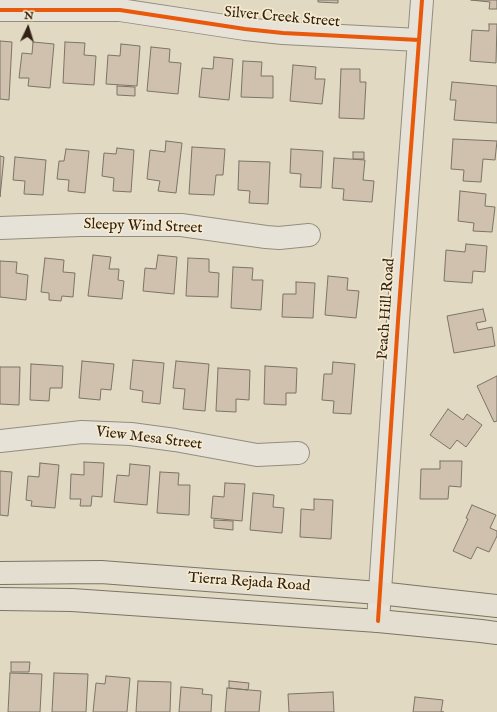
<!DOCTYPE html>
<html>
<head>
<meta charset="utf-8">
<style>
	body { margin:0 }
	#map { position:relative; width:497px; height:712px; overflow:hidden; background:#e1d9c1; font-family:"IM FELL English",serif }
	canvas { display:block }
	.north { position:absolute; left:8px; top:8px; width:40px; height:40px; -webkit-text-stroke:3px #f5eace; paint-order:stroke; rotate:4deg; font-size:11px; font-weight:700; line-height:16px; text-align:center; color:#312013 }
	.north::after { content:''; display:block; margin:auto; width:14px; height:18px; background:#312013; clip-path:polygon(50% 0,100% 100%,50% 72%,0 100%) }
</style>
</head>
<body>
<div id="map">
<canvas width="497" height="712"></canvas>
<div class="north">N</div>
</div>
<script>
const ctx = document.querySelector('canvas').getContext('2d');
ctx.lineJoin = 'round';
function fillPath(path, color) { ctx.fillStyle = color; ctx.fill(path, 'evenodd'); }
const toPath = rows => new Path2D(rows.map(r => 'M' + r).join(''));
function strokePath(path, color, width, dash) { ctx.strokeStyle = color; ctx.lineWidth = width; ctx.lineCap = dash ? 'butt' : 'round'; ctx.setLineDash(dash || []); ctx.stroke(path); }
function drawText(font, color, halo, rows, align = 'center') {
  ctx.font = font + ' "IM FELL English",serif'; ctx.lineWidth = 3.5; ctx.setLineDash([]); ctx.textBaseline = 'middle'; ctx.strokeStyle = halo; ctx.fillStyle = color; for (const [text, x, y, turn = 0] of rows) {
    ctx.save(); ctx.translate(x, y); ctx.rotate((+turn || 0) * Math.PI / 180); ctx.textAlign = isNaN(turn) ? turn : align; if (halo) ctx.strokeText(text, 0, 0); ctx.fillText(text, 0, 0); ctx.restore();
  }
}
const building = toPath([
	[318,0,338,0,338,3,318,2,318,0],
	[471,0,497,0,497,9,489,9,490,2,471,0],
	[489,24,497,24,496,63,470,61,472,30,489,31,489,24],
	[0,41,12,42,9,100,0,99,0,41],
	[33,42,54,44,50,88,28,86,29,78,19,78,22,53,32,54,33,42],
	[65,42,85,43,84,55,96,56,94,85,63,83,65,42],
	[121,44,140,46,137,86,106,84,108,55,120,56,121,44],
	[151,47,170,49,169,62,181,63,178,94,147,91,151,47],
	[214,57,233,59,229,100,199,97,202,68,213,69,214,57],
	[243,61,262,62,261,76,273,76,273,98,241,97,243,61],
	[293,65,316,67,315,79,325,79,322,104,290,101,293,65],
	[341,69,360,69,360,82,366,82,364,119,339,118,341,69],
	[452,82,497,86,497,123,454,120,456,100,450,100,452,82],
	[117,86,135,87,135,96,117,95,117,86],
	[453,139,497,141,495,160,483,159,481,182,463,181,464,170,451,169,453,139],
	[166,141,182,143,176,193,158,191,160,181,147,179,150,150,165,152,166,141],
	[192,147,225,149,223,175,216,175,214,195,189,194,192,147],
	[117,148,134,150,131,192,113,191,114,178,102,176,104,153,116,154,117,148],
	[66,149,89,151,85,193,68,191,69,180,57,179,59,161,64,161,66,149],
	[291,149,323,151,321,188,300,187,301,174,290,173,291,149],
	[353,152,364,152,364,159,353,159,353,152],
	[0,156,4,157,0,197,0,156],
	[15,157,46,160,43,195,24,194,25,181,13,180,15,157],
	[334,158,365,160,363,180,374,181,372,202,343,200,344,189,332,188,334,158],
	[239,161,270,162,268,204,249,203,250,191,238,190,239,161],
	[460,191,486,194,485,206,495,207,492,232,473,231,474,223,458,221,460,191],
	[466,244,487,246,485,272,473,271,472,283,444,281,446,250,465,252,466,244],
	[93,255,111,257,109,269,119,269,118,280,124,281,122,299,88,296,93,255],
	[158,255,177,257,174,294,143,291,145,268,156,269,158,255],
	[45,258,64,260,63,272,75,273,73,297,62,296,61,301,49,300,49,293,41,292,45,258],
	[188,258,209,259,209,272,219,273,218,297,186,296,188,258],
	[0,261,17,262,16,273,28,275,26,300,0,297,0,261],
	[233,267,253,268,252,280,263,280,261,310,231,308,233,267],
	[328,276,348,278,347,290,359,291,356,318,325,315,328,276],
	[296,282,315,283,313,318,282,317,283,294,296,294,296,282],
	[483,309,486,321,476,323,478,330,492,327,495,346,454,353,447,316,483,309],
	[133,360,164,363,160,404,142,402,143,391,130,389,133,360],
	[82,361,114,364,111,390,101,389,100,400,79,398,82,361],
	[176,361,209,364,205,411,183,409,185,389,173,388,176,361],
	[333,362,355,364,351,414,333,413,334,401,322,400,324,374,332,374,333,362],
	[31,364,63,366,62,388,50,388,49,401,30,400,31,364],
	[265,366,297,368,296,393,286,393,286,405,264,404,265,366],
	[0,367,20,367,19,405,0,404,0,367],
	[218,368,250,370,249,400,236,399,236,412,216,411,218,368],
	[497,376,497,421,494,422,477,386,497,376],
	[448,409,463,420,467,414,482,425,466,447,457,440,450,449,430,435,448,409],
	[440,461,462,461,461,487,449,486,448,499,420,499,421,469,440,469,440,461],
	[84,462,104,463,102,497,92,496,91,506,80,506,81,499,70,499,71,474,84,475,84,462],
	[40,463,59,465,55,508,31,506,32,501,26,500,28,476,39,477,40,463],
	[130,464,150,466,147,505,114,502,117,475,129,476,130,464],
	[0,471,12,472,8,516,0,515,0,471],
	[160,472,179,473,178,485,190,485,189,515,157,513,160,472],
	[225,483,245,484,242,521,211,518,213,496,224,497,225,483],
	[253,493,274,495,273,507,284,508,282,533,250,530,253,493],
	[314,499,333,500,331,539,300,537,301,509,314,510,314,499],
	[472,505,496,515,490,528,497,531,497,536,489,552,477,547,471,559,453,551,468,519,466,518,472,505],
	[214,520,233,521,233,530,214,528,214,520],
	[11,662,30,662,29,672,11,672,11,662],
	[10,673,42,674,40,712,8,712,10,673],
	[54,673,88,674,86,712,52,712,54,673],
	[106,676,130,678,127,712,93,712,96,683,105,684,106,676],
	[138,681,171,682,170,712,136,712,138,681],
	[229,681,249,683,248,690,229,688,229,681],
	[181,687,203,689,202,694,212,695,211,712,179,712,181,687],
	[227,688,261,691,259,712,225,712,227,688],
	[333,692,334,712,289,712,288,694,333,692],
	[415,697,443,700,441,712,444,712,413,712,415,697]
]);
fillPath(building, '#d0c0ae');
strokePath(building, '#7b7467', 1);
const minor = toPath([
	[0,10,120,10,245,29,283,33,419,40],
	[0,228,80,225,181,225,266,237,279,238,309,235],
	[0,441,82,432,131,434,175,440,257,455,298,453],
	[378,621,398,321,422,0]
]);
const major = toPath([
	[0,573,101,572,379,593,497,606],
	[0,599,72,600,378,621,481,631,497,633]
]);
strokePath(minor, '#938d7e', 24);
strokePath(major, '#7b7467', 24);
strokePath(minor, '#e7e2d7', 22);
strokePath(major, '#e3ded0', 22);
strokePath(toPath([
	[0,10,120,10,245,29,283,33,419,40],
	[378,621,398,321,422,0]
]), '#e8590c', 4);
drawText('15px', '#312013', '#f5eace', [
	["Silver Creek Street",282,18,5],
	["Sleepy Wind Street",143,227,2],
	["Peach Hill Road",387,309,-86],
	["View Mesa Street",149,439,7],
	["Tierra Rejada Road",249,583,4]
]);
</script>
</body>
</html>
